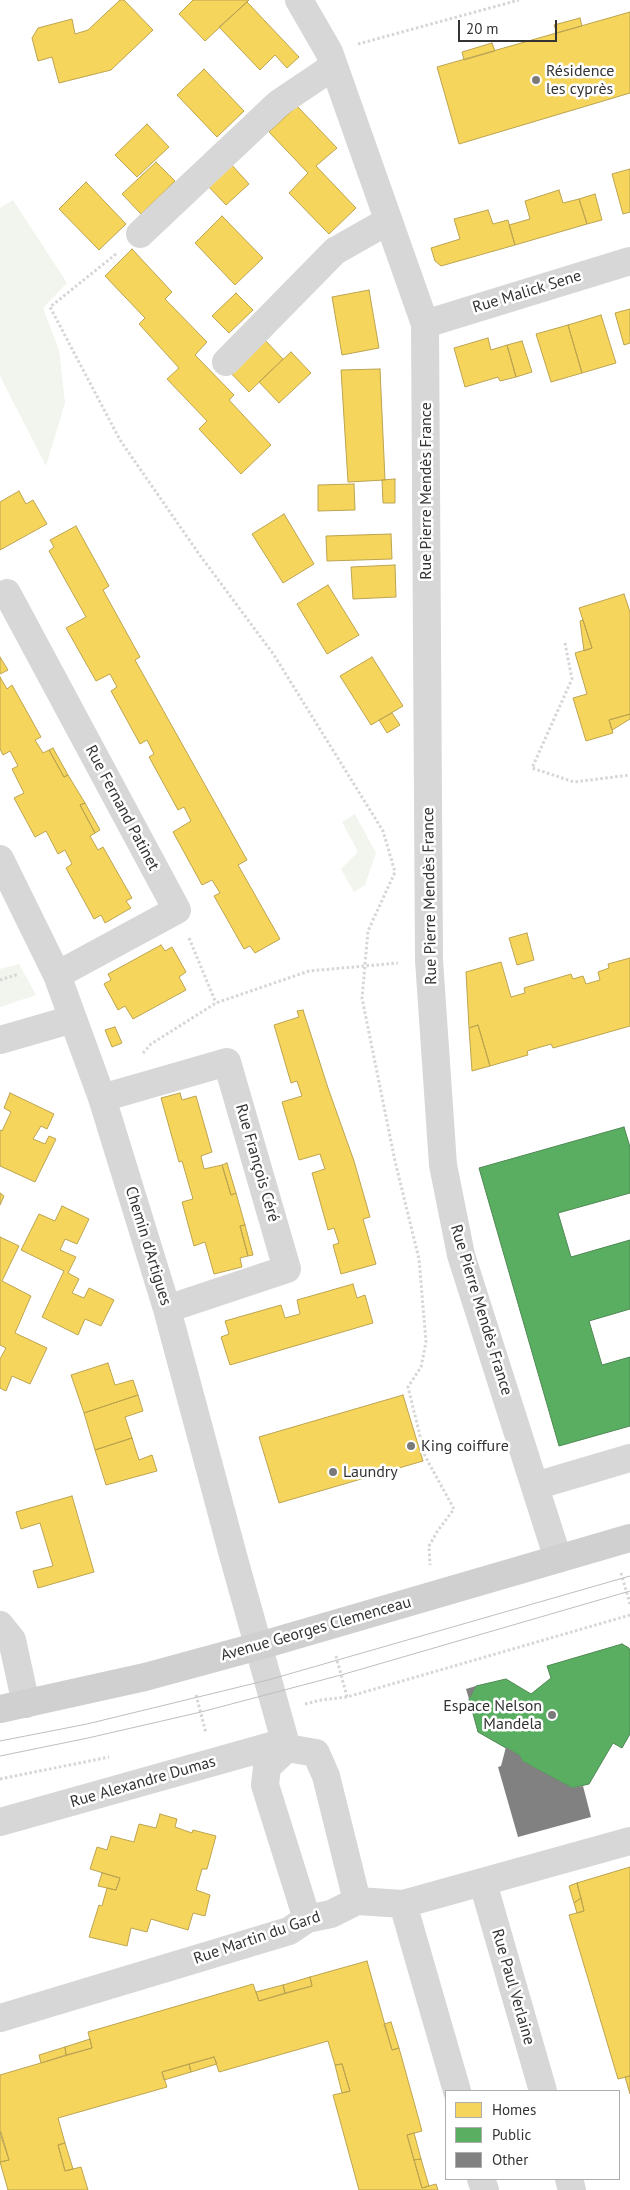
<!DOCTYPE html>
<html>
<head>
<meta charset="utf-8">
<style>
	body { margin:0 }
	#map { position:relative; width:630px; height:2190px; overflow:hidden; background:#fff; font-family:"PT Sans",sans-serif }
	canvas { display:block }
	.legend { position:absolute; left:445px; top:2090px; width:175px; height:90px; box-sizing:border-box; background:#fff; border:1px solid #adadad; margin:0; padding:6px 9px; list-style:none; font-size:15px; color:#333 }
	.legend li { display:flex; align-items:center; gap:10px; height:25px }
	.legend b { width:25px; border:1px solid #adadad }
	.scale { position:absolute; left:458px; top:20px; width:99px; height:22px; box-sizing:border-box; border:2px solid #333; border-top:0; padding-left:6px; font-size:15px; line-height:18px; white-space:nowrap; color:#333; -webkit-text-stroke:4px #fff; paint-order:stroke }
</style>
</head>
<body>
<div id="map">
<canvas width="630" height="2190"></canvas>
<ul class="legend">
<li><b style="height:14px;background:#f6d55c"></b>Homes</li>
<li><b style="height:14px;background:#5aae61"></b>Public</li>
<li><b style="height:14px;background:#818181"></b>Other</li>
</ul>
<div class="scale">20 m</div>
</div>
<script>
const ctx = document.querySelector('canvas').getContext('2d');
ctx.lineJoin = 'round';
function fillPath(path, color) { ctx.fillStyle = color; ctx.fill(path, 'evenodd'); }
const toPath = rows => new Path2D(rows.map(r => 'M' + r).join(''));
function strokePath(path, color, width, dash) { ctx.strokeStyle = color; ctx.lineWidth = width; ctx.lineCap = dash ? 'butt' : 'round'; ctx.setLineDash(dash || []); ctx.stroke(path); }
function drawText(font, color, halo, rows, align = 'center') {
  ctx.font = font + ' "PT Sans",sans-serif'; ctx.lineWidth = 5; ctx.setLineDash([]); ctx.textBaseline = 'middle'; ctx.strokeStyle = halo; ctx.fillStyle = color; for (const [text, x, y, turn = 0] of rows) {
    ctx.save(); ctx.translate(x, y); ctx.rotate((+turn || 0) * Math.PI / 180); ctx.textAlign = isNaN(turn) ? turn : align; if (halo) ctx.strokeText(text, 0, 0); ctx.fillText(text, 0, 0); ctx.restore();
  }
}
fillPath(toPath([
	[13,200,67,283,43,308,59,350,65,403,46,466,0,376,0,208],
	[355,814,376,853,365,885,354,892,341,869,358,852,342,822],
	[19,964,36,995,0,1007,0,969]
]), '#f1f5ed');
const homes = toPath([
	[120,0,124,0,153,30,111,70,59,83,52,57,38,61,32,38,38,28,72,19,75,34,88,30,120,0],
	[193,0,249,0,205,41,179,14,193,0],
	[247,2,299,57,287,68,275,55,260,70,219,27,247,2],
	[630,12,630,93,459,144,437,67,630,12],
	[580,18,582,26,557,33,554,25,580,18],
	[492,43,495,51,464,60,462,52,492,43],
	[204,69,244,111,217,137,177,95,204,69],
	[297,106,337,148,316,166,356,208,329,234,289,193,308,173,269,132,297,106],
	[147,124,169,147,137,177,115,155,147,124],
	[156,162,175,181,141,214,122,194,156,162],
	[230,163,249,184,226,205,207,185,230,163],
	[630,169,630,212,623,214,612,174,630,169],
	[86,182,126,224,99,250,59,209,86,182],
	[559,190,563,203,579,199,587,224,515,245,509,225,530,219,525,201,559,190],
	[595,194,602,220,587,224,579,199,595,194],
	[488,210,493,224,508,220,515,245,441,266,435,261,431,248,460,239,454,219,488,210],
	[222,216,263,258,235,285,195,243,222,216],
	[132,249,172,292,165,299,207,342,195,355,234,395,229,400,271,445,241,474,199,429,207,421,167,379,179,368,139,324,145,318,105,276,132,249],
	[369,290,379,348,342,355,332,297,369,290],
	[236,293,253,310,229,333,212,316,236,293],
	[630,309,630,343,624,345,615,313,630,309],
	[601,315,616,363,582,373,568,325,601,315],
	[568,325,582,373,551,382,536,334,568,325],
	[263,338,283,359,249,392,229,371,263,338],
	[488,338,491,350,507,345,516,377,500,381,498,377,465,387,454,348,488,338],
	[522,341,532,372,516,377,507,345,522,341],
	[291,352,311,373,279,403,259,382,291,352],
	[380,369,385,480,348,482,341,370,380,369],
	[395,479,395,503,383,503,382,480,395,479],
	[354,484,355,510,318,511,318,485,354,484],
	[19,491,26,504,33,500,47,524,0,550,0,502,19,491],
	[284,514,314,564,283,583,252,534,284,514],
	[76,526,109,586,103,590,140,657,135,660,247,860,238,865,280,939,255,953,250,946,244,949,214,896,220,893,212,880,202,885,173,832,191,821,184,807,178,810,149,757,154,754,147,740,140,744,111,691,117,687,110,674,96,681,66,628,86,617,49,551,54,547,50,540,76,526],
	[391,534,392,559,327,561,326,536,391,534],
	[395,565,396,597,353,599,351,567,395,565],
	[328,585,359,635,327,654,297,604,328,585],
	[624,594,630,612,630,714,609,720,613,733,586,741,573,698,587,694,575,653,592,648,579,608,624,594],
	[583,620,592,648,584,651,580,621,583,620],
	[0,657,8,670,0,674,0,657],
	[372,657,403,706,371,725,340,676,372,657],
	[0,677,7,689,12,685,41,737,35,740,43,753,49,750,64,777,68,775,85,803,80,805,95,833,90,836,98,850,103,847,132,898,126,901,131,908,105,923,101,915,94,919,66,868,72,864,65,850,58,854,46,831,35,837,14,798,24,793,12,769,18,766,10,751,3,755,0,749,0,677],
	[392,713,400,725,387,733,379,720,392,713],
	[630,714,630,719,612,730,609,720,630,714],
	[53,748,68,775,64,777,49,750,53,748],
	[85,803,100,830,95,833,80,805,85,803],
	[527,933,534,960,517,965,509,938,527,933],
	[161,945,165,951,172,947,186,972,179,977,186,990,133,1019,125,1006,118,1010,104,984,111,980,108,974,161,945],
	[630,958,630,1026,553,1048,551,1044,527,1051,528,1055,490,1066,478,1025,469,1028,466,972,501,962,511,997,525,993,524,988,571,974,573,979,583,976,586,984,600,980,598,972,609,968,608,964,630,958],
	[303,1010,328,1088,354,1161,370,1217,363,1219,376,1264,341,1274,333,1245,339,1243,334,1228,328,1230,312,1173,325,1169,320,1154,299,1160,282,1102,302,1096,297,1081,291,1083,274,1025,299,1017,297,1011,303,1010],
	[478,1025,490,1066,472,1071,469,1028,478,1025],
	[115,1027,122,1043,112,1047,105,1030,115,1027],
	[10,1093,54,1114,47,1129,41,1126,33,1139,45,1144,49,1136,56,1139,35,1182,0,1166,0,1130,2,1131,11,1112,4,1108,10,1093],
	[180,1093,182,1100,196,1096,212,1152,201,1156,204,1169,222,1165,231,1195,236,1193,245,1225,240,1226,248,1256,240,1258,242,1267,214,1274,205,1242,194,1246,182,1202,193,1199,182,1161,179,1162,161,1098,180,1093],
	[227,1163,236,1193,231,1195,222,1165,227,1163],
	[0,1193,4,1196,0,1205,0,1193],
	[62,1206,89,1219,77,1244,65,1239,60,1250,76,1257,68,1273,79,1279,72,1293,84,1298,89,1288,114,1300,101,1326,85,1319,78,1335,42,1317,64,1271,21,1250,39,1214,55,1221,62,1206],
	[245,1225,253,1255,248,1256,240,1226,245,1225],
	[0,1237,19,1246,2,1281,31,1296,15,1333,47,1348,30,1384,12,1376,6,1391,0,1388,0,1359,6,1348,0,1345,0,1237],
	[353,1284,357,1298,365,1295,373,1323,230,1365,221,1337,229,1334,225,1321,281,1305,285,1318,300,1314,297,1300,353,1284],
	[108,1363,115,1385,133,1380,138,1395,84,1413,71,1375,108,1363],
	[138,1395,143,1411,125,1417,132,1438,95,1450,84,1413,138,1395],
	[403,1395,423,1461,279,1503,259,1437,403,1395],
	[132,1438,139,1460,152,1455,157,1471,106,1485,95,1450,132,1438],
	[72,1496,94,1572,38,1588,33,1571,53,1566,40,1523,21,1529,16,1512,72,1496],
	[160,1814,177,1819,175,1827,192,1833,193,1830,216,1836,207,1869,202,1869,196,1890,210,1895,205,1916,193,1913,188,1930,151,1919,147,1932,131,1928,127,1946,89,1937,99,1905,102,1906,107,1888,116,1890,120,1878,90,1869,97,1847,107,1850,111,1836,134,1842,139,1824,156,1828,160,1814],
	[630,1867,630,2076,618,2079,569,1915,584,1911,577,1883,630,1867],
	[102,1873,120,1878,116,1890,98,1886,102,1873],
	[577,1883,581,1898,574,1903,569,1886,577,1883],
	[581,1898,584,1911,577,1913,574,1903,581,1898],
	[367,1961,392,2050,399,2048,422,2131,407,2135,422,2188,436,2184,438,2190,359,2190,333,2095,350,2091,342,2064,335,2065,328,2041,219,2072,214,2057,162,2072,167,2087,58,2118,65,2143,58,2145,65,2171,81,2167,88,2190,8,2190,0,2162,9,2160,0,2133,0,2075,92,2048,88,2032,253,1984,259,2001,312,1986,310,1977,367,1961],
	[310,1977,312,1986,285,1993,283,1985,310,1977],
	[283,1985,285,1993,259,2001,256,1992,283,1985],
	[391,2022,399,2048,392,2050,384,2024,391,2022],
	[90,2039,92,2048,66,2055,65,2047,90,2039],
	[65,2047,66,2055,41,2063,39,2055,65,2047],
	[214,2057,217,2064,191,2072,189,2064,214,2057],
	[189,2064,191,2072,164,2080,162,2072,189,2064],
	[342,2064,350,2091,342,2093,335,2065,342,2064],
	[630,2076,630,2094,625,2077,630,2076],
	[1,2132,9,2160,0,2162,0,2133,1,2132],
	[414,2133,421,2159,414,2160,407,2135,414,2133],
	[65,2143,73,2169,65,2171,58,2145,65,2143],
	[421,2159,429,2186,422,2188,414,2160,421,2159]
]);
fillPath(homes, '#f6d55c');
strokePath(homes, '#bca450', 1);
const public = toPath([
	[624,1127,630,1147,630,1193,558,1213,571,1257,630,1240,630,1309,589,1321,602,1365,630,1357,630,1426,559,1446,479,1168,624,1127],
	[622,1644,629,1648,630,1652,630,1734,622,1748,613,1743,589,1784,572,1788,522,1761,520,1756,478,1732,469,1699,476,1686,506,1679,531,1694,551,1678,547,1666,622,1644]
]);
fillPath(public, '#5aae61');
strokePath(public, '#4e8953', 1);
fillPath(toPath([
	[476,1686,469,1699,466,1689],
	[506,1747,520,1756,522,1761,572,1788,583,1786,591,1817,518,1837,498,1767,501,1766]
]), '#818181');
strokePath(toPath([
	[358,44,519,0],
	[116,254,50,307,120,440,199,554,274,655,383,831,395,872,368,931,362,998,395,1161,419,1259,426,1342,421,1367,408,1387,425,1456,454,1509,437,1532,429,1546,430,1565],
	[565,643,572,679,532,768,574,782,630,775],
	[189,938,216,1003],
	[0,980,19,974],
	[143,1053,151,1044,216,1003,309,971,398,963],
	[621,1573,630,1604],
	[336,1656,347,1697],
	[196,1695,206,1733],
	[305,1704,321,1700,347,1697,630,1615],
	[0,1779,109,1757]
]), '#d6d6d6', 3, [2.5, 2.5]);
strokePath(toPath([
	[299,0,329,52,425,324,429,960,443,1165,461,1255,558,1559],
	[140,234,279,103,334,66],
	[425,324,630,261],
	[226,362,335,251,388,221],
	[0,596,7,593,177,910,57,975],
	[0,859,57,975,102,1098,167,1309,234,1559,287,1748],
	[0,1040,73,1019],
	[102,1098,227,1062,287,1269,167,1309],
	[535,1486,630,1458],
	[0,1625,12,1640,26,1704],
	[0,1822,285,1742],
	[483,1883,543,2091],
	[403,1904,457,2091],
	[307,1919,265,1785,267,1767,287,1748,316,1753,326,1776,357,1901],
	[0,2018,289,1931,307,1919,331,1914,357,1901,403,1904,630,1841],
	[481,2179,485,2190],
	[569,2179,572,2190]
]), '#d7d7d7', 28);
strokePath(toPath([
	[0,1709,145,1677,259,1646,630,1538]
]), '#d0d0d0', 28);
strokePath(toPath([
	[0,1741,87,1724,268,1680,630,1576],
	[0,1756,88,1738,201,1712,341,1675,630,1591]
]), '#bebebe', 1);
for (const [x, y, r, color] of [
	[536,80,5,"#7a7a7a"],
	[411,1446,5,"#7a7a7a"],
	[333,1472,5,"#7a7a7a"],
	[552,1715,5,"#7a7a7a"]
]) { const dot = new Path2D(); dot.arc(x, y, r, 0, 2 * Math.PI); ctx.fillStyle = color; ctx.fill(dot); strokePath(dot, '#fff', 2); }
drawText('16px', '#333', '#fff', [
	["Résidence",546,71],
	["les cyprès",546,89],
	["King coiffure",421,1446],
	["Laundry",343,1472],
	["Espace Nelson",542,1706,"right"],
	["Mandela",542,1724,"right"]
], 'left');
drawText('16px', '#333', '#fff', [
	["Rue Malick Sene",527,292,-17],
	["Rue Pierre Mendès France",426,491,-90],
	["Rue Fernand Patinet",122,808,62],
	["Rue Pierre Mendès France",430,896,-91],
	["Rue François Céré",257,1163,74],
	["Chemin d'Artigues",148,1246,73],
	["Rue Pierre Mendès France",481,1310,73],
	["Avenue Georges Clemenceau",316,1629,-16],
	["Rue Alexandre Dumas",143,1782,-16],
	["Rue Martin du Gard",257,1938,-19],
	["Rue Paul Verlaine",513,1987,74]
]);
</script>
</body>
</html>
